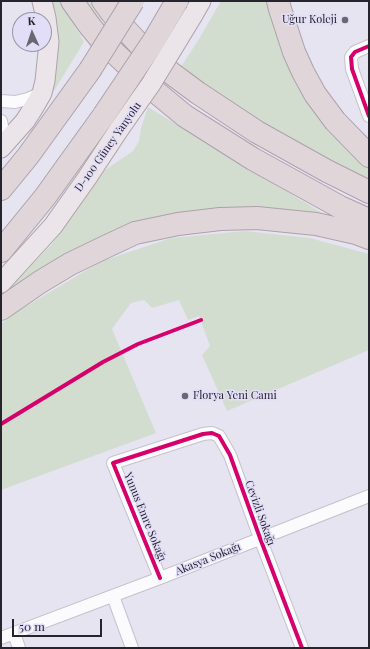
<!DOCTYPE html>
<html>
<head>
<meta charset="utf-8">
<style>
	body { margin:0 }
	#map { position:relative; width:370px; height:649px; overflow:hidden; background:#e6e4f1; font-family:"Playfair Display",serif }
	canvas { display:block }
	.frame { position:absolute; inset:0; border:2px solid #26242d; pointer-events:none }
	.north { position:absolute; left:12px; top:12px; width:40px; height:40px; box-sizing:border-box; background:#e3def7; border:1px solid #9794a6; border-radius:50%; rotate:357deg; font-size:11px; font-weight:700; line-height:16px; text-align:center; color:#26242d }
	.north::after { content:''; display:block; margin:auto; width:14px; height:18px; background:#696772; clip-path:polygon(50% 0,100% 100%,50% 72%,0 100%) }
	.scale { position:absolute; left:12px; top:619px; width:90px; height:18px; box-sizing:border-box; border:2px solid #26242d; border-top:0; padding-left:5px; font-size:12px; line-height:14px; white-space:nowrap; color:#26242d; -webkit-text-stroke:3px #e3def7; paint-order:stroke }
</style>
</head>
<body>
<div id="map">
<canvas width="370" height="649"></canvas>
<div class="frame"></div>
<div class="north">K</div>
<div class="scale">50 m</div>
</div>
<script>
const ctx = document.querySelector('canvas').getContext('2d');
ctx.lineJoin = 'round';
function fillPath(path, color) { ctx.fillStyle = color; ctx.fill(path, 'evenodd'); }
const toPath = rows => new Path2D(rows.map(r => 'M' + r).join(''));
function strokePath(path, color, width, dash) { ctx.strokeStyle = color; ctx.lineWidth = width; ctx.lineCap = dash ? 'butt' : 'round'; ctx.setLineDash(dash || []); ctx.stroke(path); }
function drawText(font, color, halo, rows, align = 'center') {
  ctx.font = font + ' "Playfair Display",serif'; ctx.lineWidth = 3; ctx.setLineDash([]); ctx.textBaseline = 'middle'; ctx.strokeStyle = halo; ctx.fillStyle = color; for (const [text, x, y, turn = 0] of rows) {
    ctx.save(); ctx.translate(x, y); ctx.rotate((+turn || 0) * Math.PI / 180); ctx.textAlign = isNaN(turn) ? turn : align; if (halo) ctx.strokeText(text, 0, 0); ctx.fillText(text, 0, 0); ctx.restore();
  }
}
fillPath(toPath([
	[49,1,61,1,84,42,52,94,56,62],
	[84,1,95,1,104,15,100,23],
	[221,1,269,1,369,165,369,183,261,123,180,68,199,39],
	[148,107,332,219,185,213,6,294,12,285,52,244,105,170,133,151,139,141,141,128],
	[245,231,310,238,369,254,369,350,227,411,202,355,210,346,199,316,188,320,179,300,152,308,144,300,131,303,112,329,156,433,1,490,1,324,15,313,102,261,171,238]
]), '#d3ddcf');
const street = toPath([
	[369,46,355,52,351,57,352,69,369,116],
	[1,101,15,102,28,99,42,93],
	[1,121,3,132,1,146],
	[160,578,113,463,203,434,212,433,219,436,230,455,260,538,302,648],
	[113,596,132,648],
	[14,633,19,648],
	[1,638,160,578,369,496]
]);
const primary = toPath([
	[193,15,201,1],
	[1,148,25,121,34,107,42,93,45,81,49,42,46,18,42,1],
	[1,283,53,226,87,178,120,128]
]);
const highway = toPath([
	[72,1,89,25,103,42,157,93,185,116,253,159,340,207,369,220],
	[103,1,117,20,139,44,171,73,198,93,257,132,327,171,369,192],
	[278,1,280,9,294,52,303,72,315,94,335,121,369,156],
	[1,189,28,156,90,70],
	[1,251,45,197,104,115],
	[1,309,40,282,70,264,103,248,135,233,178,224,220,219,257,218,316,224,356,233,369,238]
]);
strokePath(street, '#c4c2cc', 14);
strokePath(primary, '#ada1ab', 21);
strokePath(highway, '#ada1ab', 24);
strokePath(street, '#fbfbfd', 12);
strokePath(primary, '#ebe4e8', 19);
strokePath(highway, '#e0d6da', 22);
const primaryBridge = toPath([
	[120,128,151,84,193,15]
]);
const highwayBridge = toPath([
	[90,70,133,1],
	[104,115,153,42,177,1]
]);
strokePath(primaryBridge, '#ada1ab', 21, []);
strokePath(highwayBridge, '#ada1ab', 24, []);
strokePath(primaryBridge, '#ebe4e8', 19);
strokePath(highwayBridge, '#e0d6da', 22);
strokePath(toPath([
	[369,46,355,52,351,57,352,69,369,116],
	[1,424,103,362,138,344,201,320],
	[160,578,113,463,203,434,212,433,219,436,230,455,260,538,302,648]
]), '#d6006c', 4);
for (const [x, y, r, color] of [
	[345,20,4,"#696772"],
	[185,396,4,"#696772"]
]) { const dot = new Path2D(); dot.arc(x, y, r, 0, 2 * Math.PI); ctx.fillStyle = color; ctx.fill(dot); strokePath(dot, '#e3def7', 1.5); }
drawText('11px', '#26242d', '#e3def7', [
	["Uğur Koleji",337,20],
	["Florya Yeni Cami",193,396,"left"]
], 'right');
drawText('11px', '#26242d', '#e3def7', [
	["D-100 Güney Yanyolu",108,147,-55],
	["Cevizli Sokağı",260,513,70],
	["Yunus Emre Sokağı",145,517,68],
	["Akasya Sokağı",208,559,-22]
]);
</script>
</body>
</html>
